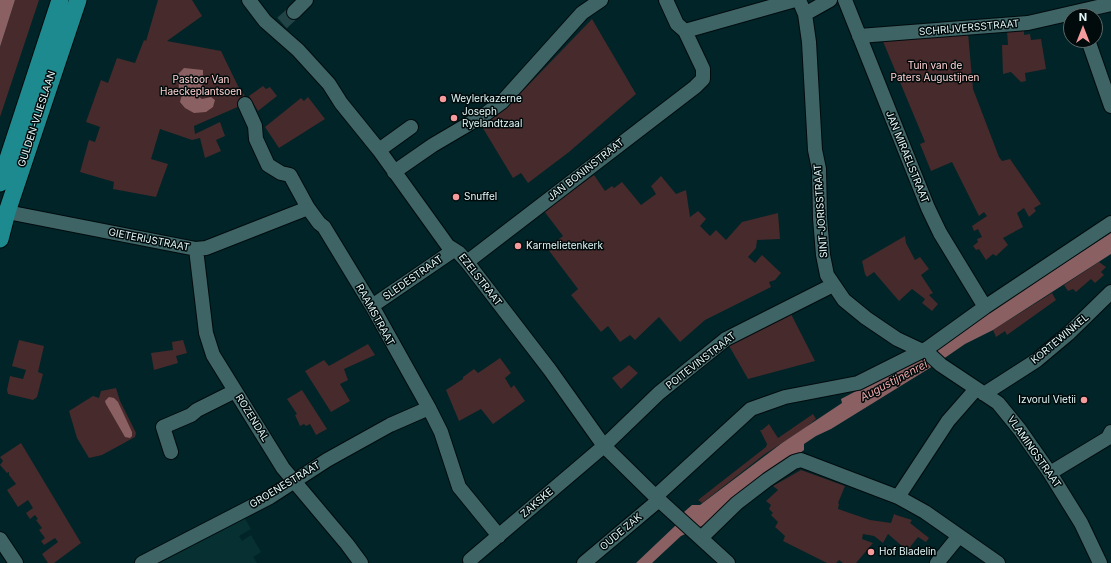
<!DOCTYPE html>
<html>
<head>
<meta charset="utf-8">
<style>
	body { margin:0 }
	#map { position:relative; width:1111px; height:563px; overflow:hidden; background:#002427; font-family:Inter,sans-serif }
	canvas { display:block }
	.north { position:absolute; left:1063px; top:8px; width:40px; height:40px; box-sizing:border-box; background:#010b0c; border:1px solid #5b696a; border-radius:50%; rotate:0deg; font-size:11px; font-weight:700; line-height:16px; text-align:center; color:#e2f7f8 }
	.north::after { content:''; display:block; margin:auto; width:14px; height:18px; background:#f59b9e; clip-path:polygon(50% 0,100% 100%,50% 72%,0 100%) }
</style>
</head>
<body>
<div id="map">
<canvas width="1111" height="563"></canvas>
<div class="north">N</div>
</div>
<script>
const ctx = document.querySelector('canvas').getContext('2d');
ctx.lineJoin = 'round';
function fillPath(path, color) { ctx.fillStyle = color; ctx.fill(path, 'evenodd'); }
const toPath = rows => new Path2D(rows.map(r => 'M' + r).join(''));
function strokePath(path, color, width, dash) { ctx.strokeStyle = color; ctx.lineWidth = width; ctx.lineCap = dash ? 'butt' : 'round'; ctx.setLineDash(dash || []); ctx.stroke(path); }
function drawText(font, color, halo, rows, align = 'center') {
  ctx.font = font + ' Inter,sans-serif'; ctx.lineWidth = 3; ctx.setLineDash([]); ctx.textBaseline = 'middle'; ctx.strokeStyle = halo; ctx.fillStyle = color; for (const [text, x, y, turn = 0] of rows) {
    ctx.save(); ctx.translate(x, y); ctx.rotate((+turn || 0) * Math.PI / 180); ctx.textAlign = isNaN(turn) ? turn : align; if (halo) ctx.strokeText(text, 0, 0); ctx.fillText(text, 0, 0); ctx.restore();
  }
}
fillPath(toPath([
	[244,517,251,529,239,536,242,541,251,535,261,552,253,557,257,563,156,563]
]), '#073032');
fillPath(toPath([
	[15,0,39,0,0,117,0,47],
	[158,0,192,0,202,16,167,41,221,51,238,86,249,102,194,126,195,134,220,122,225,136,216,140,221,151,205,158,200,138,192,140,160,129,151,159,168,164,156,197,113,189,114,182,80,172,89,140,95,142,100,127,86,122,101,80,108,83,117,58,135,63,144,40,146,41],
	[592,19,636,94,569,152,528,183,521,173,513,178,481,125,514,100],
	[1024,29,1024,35,1030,34,1031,40,1041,39,1046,69,1025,73,1026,81,1021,82,1011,72,1003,74,1002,45,1008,45,1007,31],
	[968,33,973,89,999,157,1002,161,1010,159,1041,204,1034,208,1036,211,1029,217,1024,208,1017,213,1023,227,1003,238,1008,245,996,256,993,254,986,260,979,249,976,250,973,246,978,242,977,239,982,237,978,229,974,231,972,226,987,216,984,212,979,216,952,162,931,171,920,144,925,142,882,39],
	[263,86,266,89,270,87,277,96,258,111,249,96],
	[308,97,325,119,279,148,265,127,301,98,304,101],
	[594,175,605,191,612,186,614,188,622,182,641,205,656,194,651,186,661,176,676,194,686,190,690,217,698,211,706,219,700,226,710,236,716,230,726,240,742,222,778,213,780,239,757,240,756,248,748,257,755,263,762,255,781,273,775,280,769,282,771,287,705,320,680,342,659,317,635,340,630,335,620,342,608,326,601,332,571,295,578,289,547,248,563,236,544,211],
	[905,236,906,243,915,260,920,257,929,269,921,275,933,293,929,295,938,304,932,311,922,303,925,299,912,289,899,301,874,272,867,277,865,274,862,261],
	[1099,262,1106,267,1101,272,1104,275,1095,283,1091,279,1076,292,1073,289,1068,291,1064,285],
	[1052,293,1056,300,1007,335,1005,331,996,337,993,330],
	[790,312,815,361,748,379,728,344],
	[19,340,44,346,38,372,43,374,37,397,33,400,8,394,7,390,10,376,23,379,26,370,12,366],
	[183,340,187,353,176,356,178,363,154,370,151,353,173,350,172,342],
	[368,344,375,355,344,369,348,380,340,384,350,401,331,412,305,371,324,360,329,366],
	[500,358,511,373,505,378,511,388,514,385,525,401,493,424,481,409,459,421,446,390,463,379,463,377,474,369,478,373],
	[629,365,638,373,621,389,612,378],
	[116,388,120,401,136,433,135,437,102,455,89,458,77,438,69,411,93,396,99,398,101,391],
	[302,390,327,429,316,435,310,424,306,426,304,424,300,426,295,415,297,414,287,399],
	[813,414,816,419,805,428,765,454,702,503,698,500,766,447,767,444,760,430,762,430,769,424,778,438],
	[21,443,81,543,54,563,48,563,42,554,58,542,55,538,44,545,41,541,45,538,39,530,42,528,36,520,38,519,35,515,30,519,26,513,33,508,28,500,18,507,7,490,16,484,9,475,9,472,7,473,0,465,3,461,0,457],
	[801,470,845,486,838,503,839,504,838,509,870,520,891,523,894,514,896,515,912,520,910,523,929,538,926,542,918,537,910,547,913,549,910,553,888,534,883,543,874,536,863,534,862,539,873,543,856,563,843,563,839,560,836,563,827,563,783,541,785,536,775,527,778,522,771,515,773,513,769,509,771,505,766,501,778,490,773,486]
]), '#472a2b');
fillPath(toPath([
	[0,0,15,0,0,47],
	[184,68,203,70,203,84,199,94,199,97,202,99,211,97,215,100,213,107,206,112,194,113,185,108,180,102,183,90,179,88,178,74],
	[1111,233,1111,254,993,330,965,344,933,366,831,429,816,436,804,444,804,450,704,525,681,536,652,563,636,563,675,526,684,512,692,505,700,505,782,443,842,403,841,399,919,358],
	[109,397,114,398,118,402,132,432,132,436,130,438,125,437,106,404,105,401]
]), '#8b6062');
strokePath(toPath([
	[282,23,294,12]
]), '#224446', 14, [14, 7]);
const minor = toPath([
	[249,0,265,21,298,50,329,84,341,103,379,150,448,246,459,253,467,262,550,370,604,446,659,500,728,563],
	[799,0,805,14,809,42,815,150,819,169,820,218,823,255,827,275,844,300,866,318,897,339,929,354,941,365,998,403,1020,430,1050,473,1081,523,1100,563],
	[845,0,928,208,940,233,985,307],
	[294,12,306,0],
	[805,14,830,0],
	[685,31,795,0],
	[859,36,1028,23,1111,4],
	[1088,40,1111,106],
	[245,104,255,126,256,139,268,165,281,173,290,175,308,208,319,223,324,227,372,306,429,408,441,432,459,487,499,536],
	[379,150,411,127],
	[394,172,433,145,484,115,502,102,582,13,601,0],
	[7,212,196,249,206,248,308,208],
	[196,249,206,333,213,355,283,468,347,544,361,563],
	[467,262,695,87,703,79,703,69,685,31,677,24,666,0],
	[372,306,454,250],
	[984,394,1037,360,1068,334,1111,292],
	[171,452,163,427,191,415,197,410,235,391],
	[1050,473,1108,438,1111,432],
	[655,497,751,409,785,397,858,383,928,348,985,307,1111,223],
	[898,497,948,421,976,389],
	[701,538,737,503,767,480,794,462,801,460,898,497,925,512,998,563],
	[0,539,16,563],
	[470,560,604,446,659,393,726,339,833,285],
	[142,563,270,497,327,460,390,425,429,408],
	[584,563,659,500],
	[937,563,959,536]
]);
const major = toPath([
	[0,183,60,0],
	[0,239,7,212,78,0]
]);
strokePath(minor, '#000b0d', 16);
strokePath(major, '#000b0d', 19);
strokePath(minor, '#3e6466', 14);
strokePath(major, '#1d8a8f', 17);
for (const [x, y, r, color] of [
	[443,99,4,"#f59b9e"],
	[454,118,4,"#f59b9e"],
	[456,197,4,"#f59b9e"],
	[518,246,4,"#f59b9e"],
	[1084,400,4,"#f59b9e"],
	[871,552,4,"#f59b9e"]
]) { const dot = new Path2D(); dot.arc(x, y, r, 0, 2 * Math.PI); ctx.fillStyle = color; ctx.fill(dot); strokePath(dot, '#010b0c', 1.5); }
drawText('10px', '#e2f7f8', '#010b0c', [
	["SCHRIJVERSSTRAAT",969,28,-5],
	["GULDEN-VLIESLAAN",37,119,-72],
	["JAN MIRAELSTRAAT",907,157,68],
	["JAN BONINSTRAAT",586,170,-38],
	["SINT-JORISSTRAAT",821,211,-94],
	["GIETERIJSTRAAT",149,240,11],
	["SLEDESTRAAT",413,278,-35],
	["EZELSTRAAT",480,280,52],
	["RAAMSTRAAT",375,315,61],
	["KORTEWINKEL",1060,339,-40],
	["POITEVINSTRAAT",701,361,-38],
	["ROZENDAL",252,418,58],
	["VLAMINGSTRAAT",1034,452,55],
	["GROENESTRAAT",285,485,-31],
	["ZAKSKE",537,503,-41],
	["OUDE ZAK",621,532,-40]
]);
drawText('10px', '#ffd2d2', '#010b0c', [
	["Tuin van de",935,66],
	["Paters Augustijnen",935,78],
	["Pastoor Van",201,80],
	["Haeckeplantsoen",201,92]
]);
drawText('10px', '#e2f7f8', '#010b0c', [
	["Weylerkazerne",451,99],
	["Joseph",462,112],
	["Ryelandtzaal",462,124],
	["Snuffel",464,197],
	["Karmelietenkerk",526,246],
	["Izvorul Vietii",1076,400,"right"],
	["Hof Bladelin",879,552]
], 'left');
drawText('italic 11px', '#f1a8aa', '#010b0c', [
	["Augustijnenrei",894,381,-28]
]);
</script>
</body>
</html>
